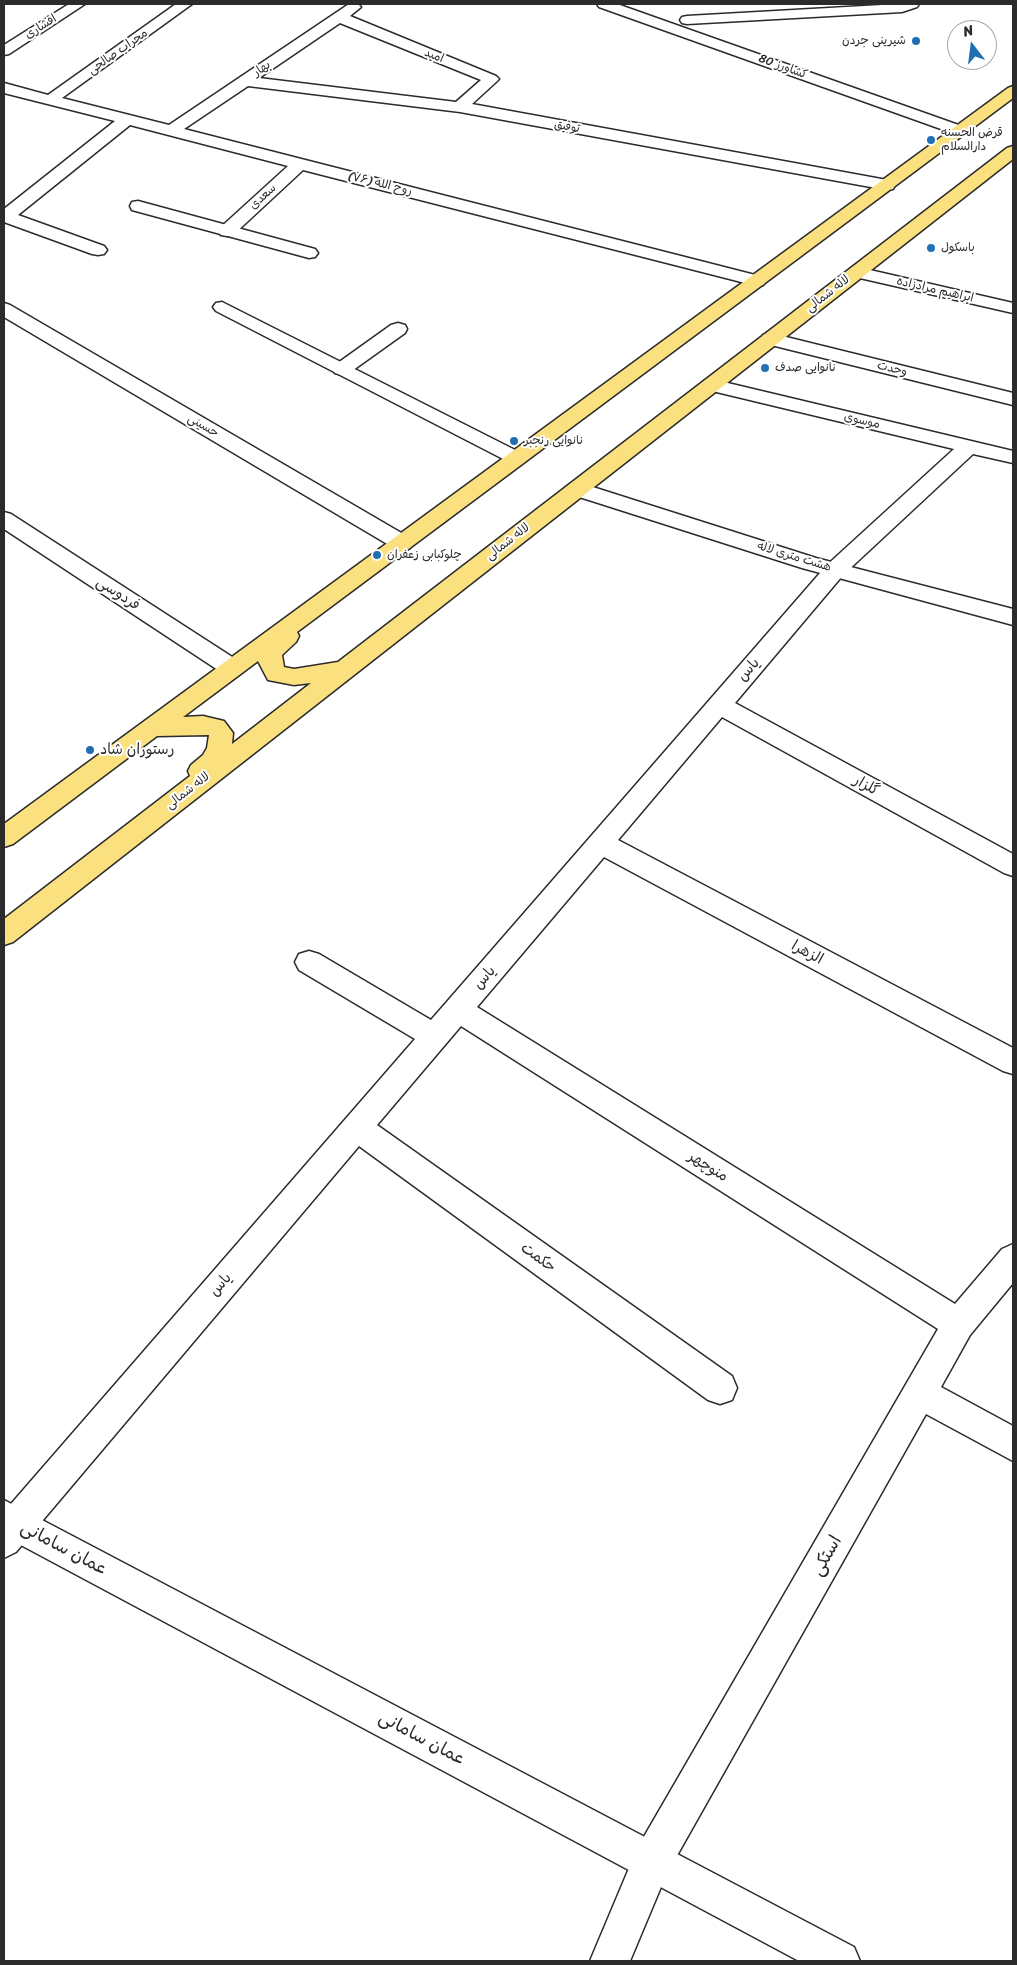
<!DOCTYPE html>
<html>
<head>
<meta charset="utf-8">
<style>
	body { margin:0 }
	#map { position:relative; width:1017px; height:1965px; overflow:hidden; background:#fff; font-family:Sriracha,sans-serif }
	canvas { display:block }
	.frame { position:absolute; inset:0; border:5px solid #2b2b2b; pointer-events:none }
	.north { position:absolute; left:947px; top:20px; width:50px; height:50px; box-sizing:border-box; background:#fff; border:1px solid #aaa; border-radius:50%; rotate:345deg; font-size:14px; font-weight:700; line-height:20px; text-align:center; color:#2b2b2b }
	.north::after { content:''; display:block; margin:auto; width:18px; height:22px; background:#1f6fb2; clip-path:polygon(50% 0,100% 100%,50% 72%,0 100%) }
</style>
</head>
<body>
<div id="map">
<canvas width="1017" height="1965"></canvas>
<div class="frame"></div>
<div class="north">N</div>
</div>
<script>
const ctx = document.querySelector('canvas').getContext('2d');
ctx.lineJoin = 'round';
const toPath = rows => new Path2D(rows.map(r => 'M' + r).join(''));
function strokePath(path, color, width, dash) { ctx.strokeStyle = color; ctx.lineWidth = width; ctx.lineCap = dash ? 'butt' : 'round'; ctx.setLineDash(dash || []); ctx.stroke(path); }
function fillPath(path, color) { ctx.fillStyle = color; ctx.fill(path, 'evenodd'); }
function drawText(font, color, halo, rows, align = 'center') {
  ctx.font = font + ' Sriracha,"Playpen Sans Arabic",sans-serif'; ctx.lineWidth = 4; ctx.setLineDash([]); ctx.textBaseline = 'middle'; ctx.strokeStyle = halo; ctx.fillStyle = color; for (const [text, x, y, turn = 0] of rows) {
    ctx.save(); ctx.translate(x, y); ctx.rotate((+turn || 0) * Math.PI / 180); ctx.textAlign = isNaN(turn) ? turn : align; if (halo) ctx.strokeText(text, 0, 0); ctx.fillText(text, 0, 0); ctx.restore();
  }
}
const service = toPath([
	[138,201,315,249,318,253,315,257,309,258,132,210,130,206,132,202,138,201],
	[398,323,405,325,407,329,405,333,349,373,342,375,335,373,332,369,335,365,391,325,398,323]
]);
const minor = toPath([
	[69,4,85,4,9,54,4,55,4,45,69,4],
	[176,4,192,4,62,98,169,125,349,4,358,4,361,7,350,16,496,76,499,79,496,82,472,104,887,180,893,181,895,185,893,189,887,190,460,112,248,86,184,129,763,277,766,281,763,285,757,286,303,170,233,235,227,236,221,235,218,231,221,227,288,166,130,125,18,215,104,246,107,250,104,254,98,255,92,254,4,222,4,209,115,121,4,93,4,83,48,95,176,4],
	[340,23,481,80,456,102,259,78,340,23],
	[597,4,617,4,967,128,969,131,967,134,955,134,599,7,597,4],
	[900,4,919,4,917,7,902,12,687,24,682,23,680,20,682,17,687,16,900,4],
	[857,267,1013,303,1013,313,851,276,848,272,851,268,857,267],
	[222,302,523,454,526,458,523,462,516,464,509,462,216,311,213,307,216,303,222,302],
	[4,303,10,305,410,538,413,543,410,548,402,550,394,548,4,317,4,303],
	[770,333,1013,393,1013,405,763,343,761,339,763,335,770,333],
	[711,379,1013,451,1013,463,973,454,843,575,735,703,1013,854,1013,876,1004,873,722,717,618,840,1013,1048,1013,1074,1003,1071,604,857,477,1007,955,1304,1002,1249,1013,1244,1013,1283,970,1335,941,1387,1013,1426,1013,1461,926,1414,666,1875,630,1961,590,1961,638,1847,938,1329,461,1026,377,1125,732,1376,737,1388,732,1400,720,1404,708,1400,359,1146,16,1552,4,1558,4,1512,415,1039,299,970,295,962,299,954,309,951,319,954,431,1020,827,565,954,449,704,389,701,385,704,381,711,379],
	[4,512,11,514,240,662,244,668,240,674,232,676,224,674,4,529,4,512]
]);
const tertiary = toPath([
	[577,482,816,558,1013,609,1013,625,802,568,570,494,567,489,570,484,577,482],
	[4,1500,854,1947,860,1961,799,1961,4,1536,4,1500]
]);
const primary = toPath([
	[1013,86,1013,98,297,632,299,636,296,642,282,655,284,667,294,669,338,662,1007,148,1013,146,1013,159,13,942,4,945,4,919,190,776,188,771,191,765,203,755,207,748,209,735,157,736,13,844,4,847,4,824,1008,88,1013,86],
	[258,661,268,680,294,685,311,683,232,744,233,733,224,721,203,716,183,717,258,661]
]);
strokePath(service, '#2b2b2b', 3);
strokePath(minor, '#2b2b2b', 3);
strokePath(tertiary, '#2b2b2b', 3);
strokePath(primary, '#2b2b2b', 3);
fillPath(service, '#fff');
fillPath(minor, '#fff');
fillPath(tertiary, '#fff');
fillPath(primary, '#fbe080');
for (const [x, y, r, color] of [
	[916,41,5,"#1f6fb2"],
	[931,140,5,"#1f6fb2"],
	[931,248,5,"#1f6fb2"],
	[765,368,5,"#1f6fb2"],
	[514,441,5,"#1f6fb2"],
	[377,555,5,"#1f6fb2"],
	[90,750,5,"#1f6fb2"]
]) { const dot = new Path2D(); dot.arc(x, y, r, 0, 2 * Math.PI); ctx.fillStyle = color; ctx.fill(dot); strokePath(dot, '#fff', 2); }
drawText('12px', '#2b2b2b', '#fff', [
	["افشاری",41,27,-32],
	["محراب صالحی",118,52,-35],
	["امید",434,56,22],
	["کشاورز 80",783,67,20],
	["بهار",262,69,-34],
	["توفیق",567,127,10],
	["روح الله (۷۶)",380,184,14],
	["سعدی",263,197,-42],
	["ابراهیم مرادزاده",935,290,13],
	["لاله شمالی",828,294,-38],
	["وحدت",892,369,14],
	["موسوی",862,421,13],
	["حسینی",203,426,30],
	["لاله شمالی",508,542,-38],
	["هشت متری لاله",794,557,17],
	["لاله شمالی",188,791,-38]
]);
drawText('12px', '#2b2b2b', '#fff', [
	["شیرینی جردن",906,41,"right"],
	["قرض الحسنه",941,133],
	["دارالسلام",941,147],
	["باسکول",941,248],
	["نانوایی صدف",775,368],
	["نانوایی رنجبر",524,441],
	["چلوکبابی زعفران",387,555]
], 'left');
drawText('15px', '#2b2b2b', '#fff', [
	["فردوسی",118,594,33],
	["یاس",749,670,-49],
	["گلزار",866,786,29],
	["الزهرا",807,953,28],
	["یاس",485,978,-49],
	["منوچهر",708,1167,32],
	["حکمت",538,1258,36],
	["یاس",221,1285,-49]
]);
drawText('15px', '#2b2b2b', '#fff', [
	["رستوران شاد",100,750]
], 'left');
drawText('18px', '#2b2b2b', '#fff', [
	["عمان سامانی",64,1549,28],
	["استکی",827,1556,-60],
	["عمان سامانی",422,1739,28]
]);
</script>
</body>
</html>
